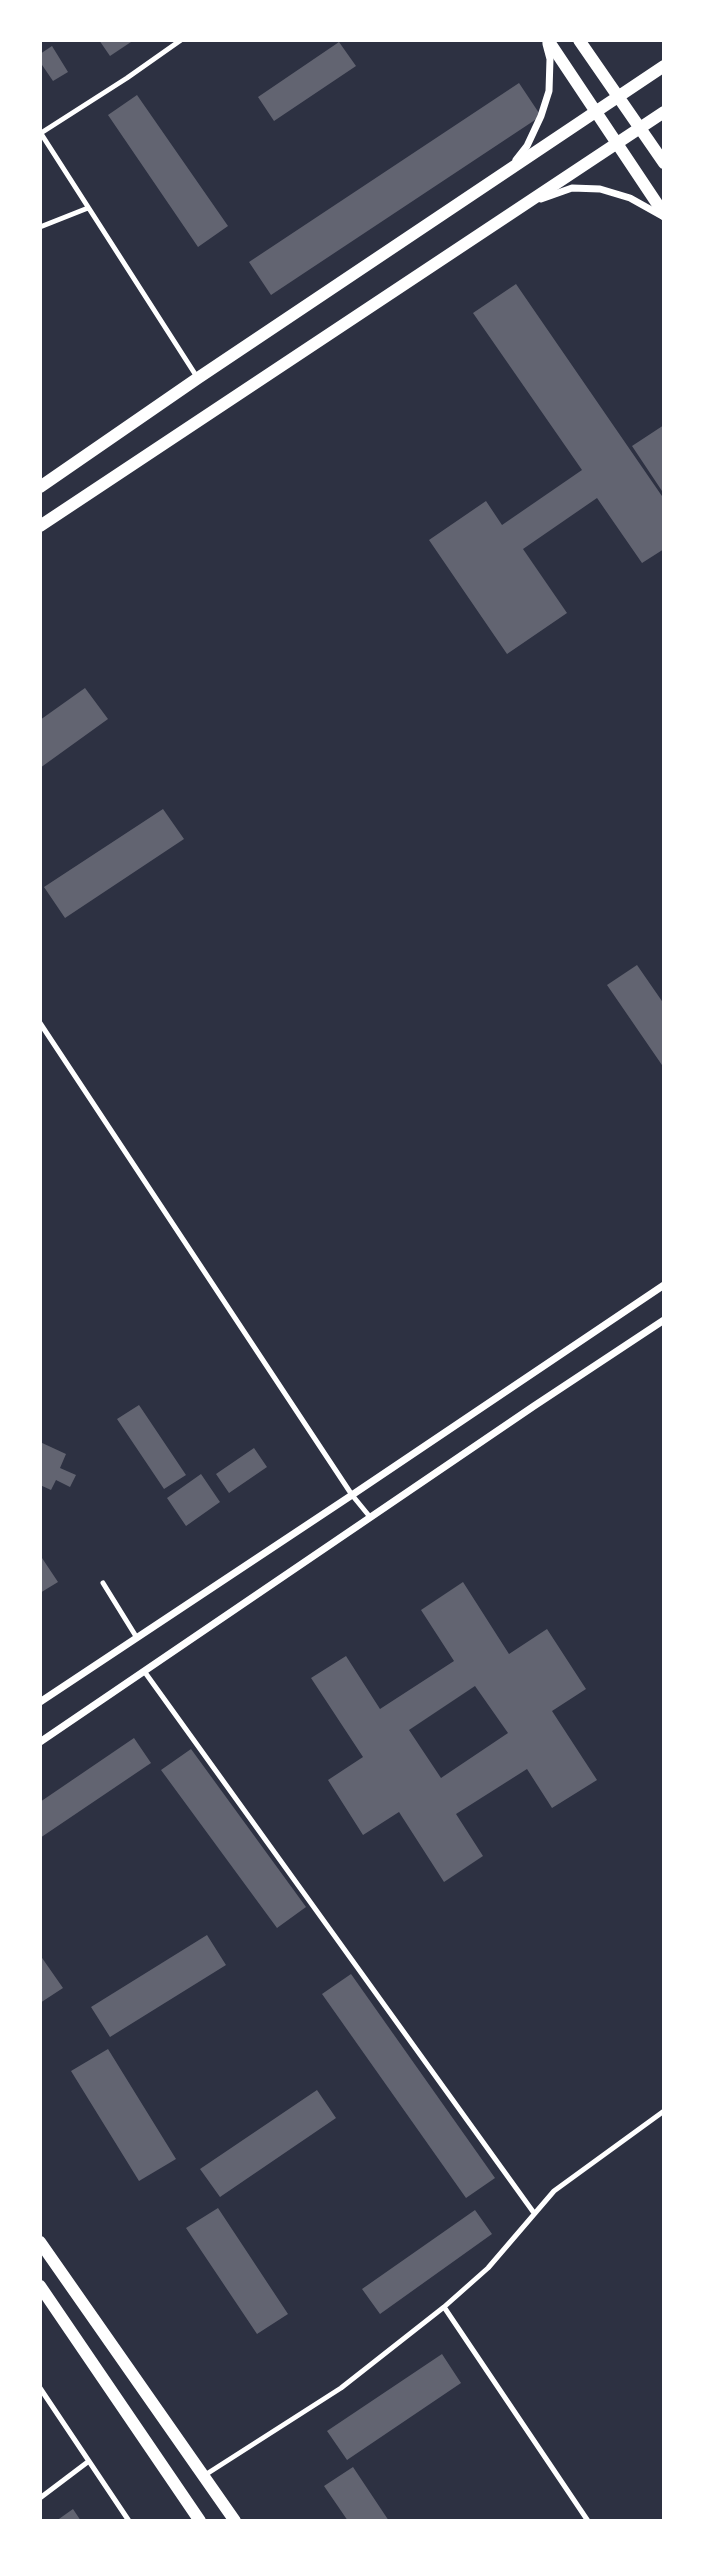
<!DOCTYPE html>
<html>
<head>
<meta charset="utf-8">
<style>
	body { margin:0 }
	#map { position:relative; width:704px; height:2561px; overflow:hidden; background:#2d3142; font-family:"Golos Text",sans-serif }
	canvas { display:block }
	.frame { position:absolute; inset:0; border:42px solid #fff; pointer-events:none }
</style>
</head>
<body>
<div id="map">
<canvas width="704" height="2561"></canvas>
<div class="frame"></div>
</div>
<script>
const ctx = document.querySelector('canvas').getContext('2d');
ctx.lineJoin = 'round';
function fillPath(path, color) { ctx.fillStyle = color; ctx.fill(path, 'evenodd'); }
const toPath = rows => new Path2D(rows.map(r => 'M' + r).join(''));
function strokePath(path, color, width, dash) { ctx.strokeStyle = color; ctx.lineWidth = width; ctx.lineCap = dash ? 'butt' : 'round'; ctx.setLineDash(dash || []); ctx.stroke(path); }
fillPath(toPath([
	[99,40,134,40,110,56],
	[339,42,356,66,274,121,258,97],
	[52,46,68,72,53,81,40,62,40,54],
	[519,83,541,116,271,295,249,262],
	[137,95,228,226,198,247,108,115],
	[516,284,664,499,664,549,642,563,597,498,523,549,567,613,507,654,429,540,486,501,502,525,582,470,473,313],
	[664,425,664,494,632,446],
	[85,688,108,719,40,768,40,720],
	[163,809,184,839,65,918,44,887],
	[637,965,664,1004,664,1068,607,985],
	[139,1405,186,1475,164,1489,117,1419],
	[40,1442,66,1454,60,1468,76,1475,70,1487,56,1480,51,1490,40,1485],
	[254,1448,267,1467,229,1493,216,1474],
	[201,1474,220,1502,186,1526,167,1498],
	[40,1555,58,1582,40,1593],
	[463,1582,509,1654,547,1629,586,1689,552,1711,597,1780,552,1808,527,1769,456,1814,483,1856,444,1882,399,1812,363,1835,328,1780,363,1757,311,1678,346,1656,380,1709,454,1661,421,1610],
	[475,1686,508,1733,441,1778,409,1730],
	[134,1738,151,1763,40,1838,40,1802],
	[191,1749,306,1907,277,1928,161,1770],
	[207,1935,226,1965,110,2037,91,2007],
	[40,1955,63,1988,40,2003],
	[351,1974,495,2178,466,2198,322,1994],
	[108,2049,176,2159,139,2181,71,2071],
	[317,2090,336,2118,220,2197,200,2169],
	[218,2208,288,2314,257,2334,186,2228],
	[475,2210,492,2234,380,2314,362,2289],
	[442,2354,461,2383,347,2460,327,2431],
	[353,2467,389,2521,348,2521,324,2486],
	[73,2509,81,2521,56,2521]
]), '#626471');
strokePath(toPath([
	[40,132,197,377],
	[41,133,127,78,181,40],
	[40,227,88,208],
	[40,1023,352,1495,370,1517],
	[103,1583,137,1638],
	[144,1671,534,2213],
	[444,2307,588,2521],
	[40,2388,129,2521],
	[205,2475,341,2388,444,2307,488,2268,554,2191,664,2111],
	[40,2498,89,2461]
]), '#fff', 5);
strokePath(toPath([
	[516,160,527,146,541,116,549,91,550,59,546,44],
	[541,199,572,188,600,189,630,198,664,217],
	[40,1702,352,1495,664,1285],
	[40,1742,534,1406,664,1320]
]), '#fff', 7);
strokePath(toPath([
	[548,40,664,214],
	[579,40,664,163],
	[40,487,198,378,664,66],
	[40,526,664,112],
	[40,2242,235,2521],
	[40,2286,200,2521]
]), '#fff', 12);
</script>
</body>
</html>
